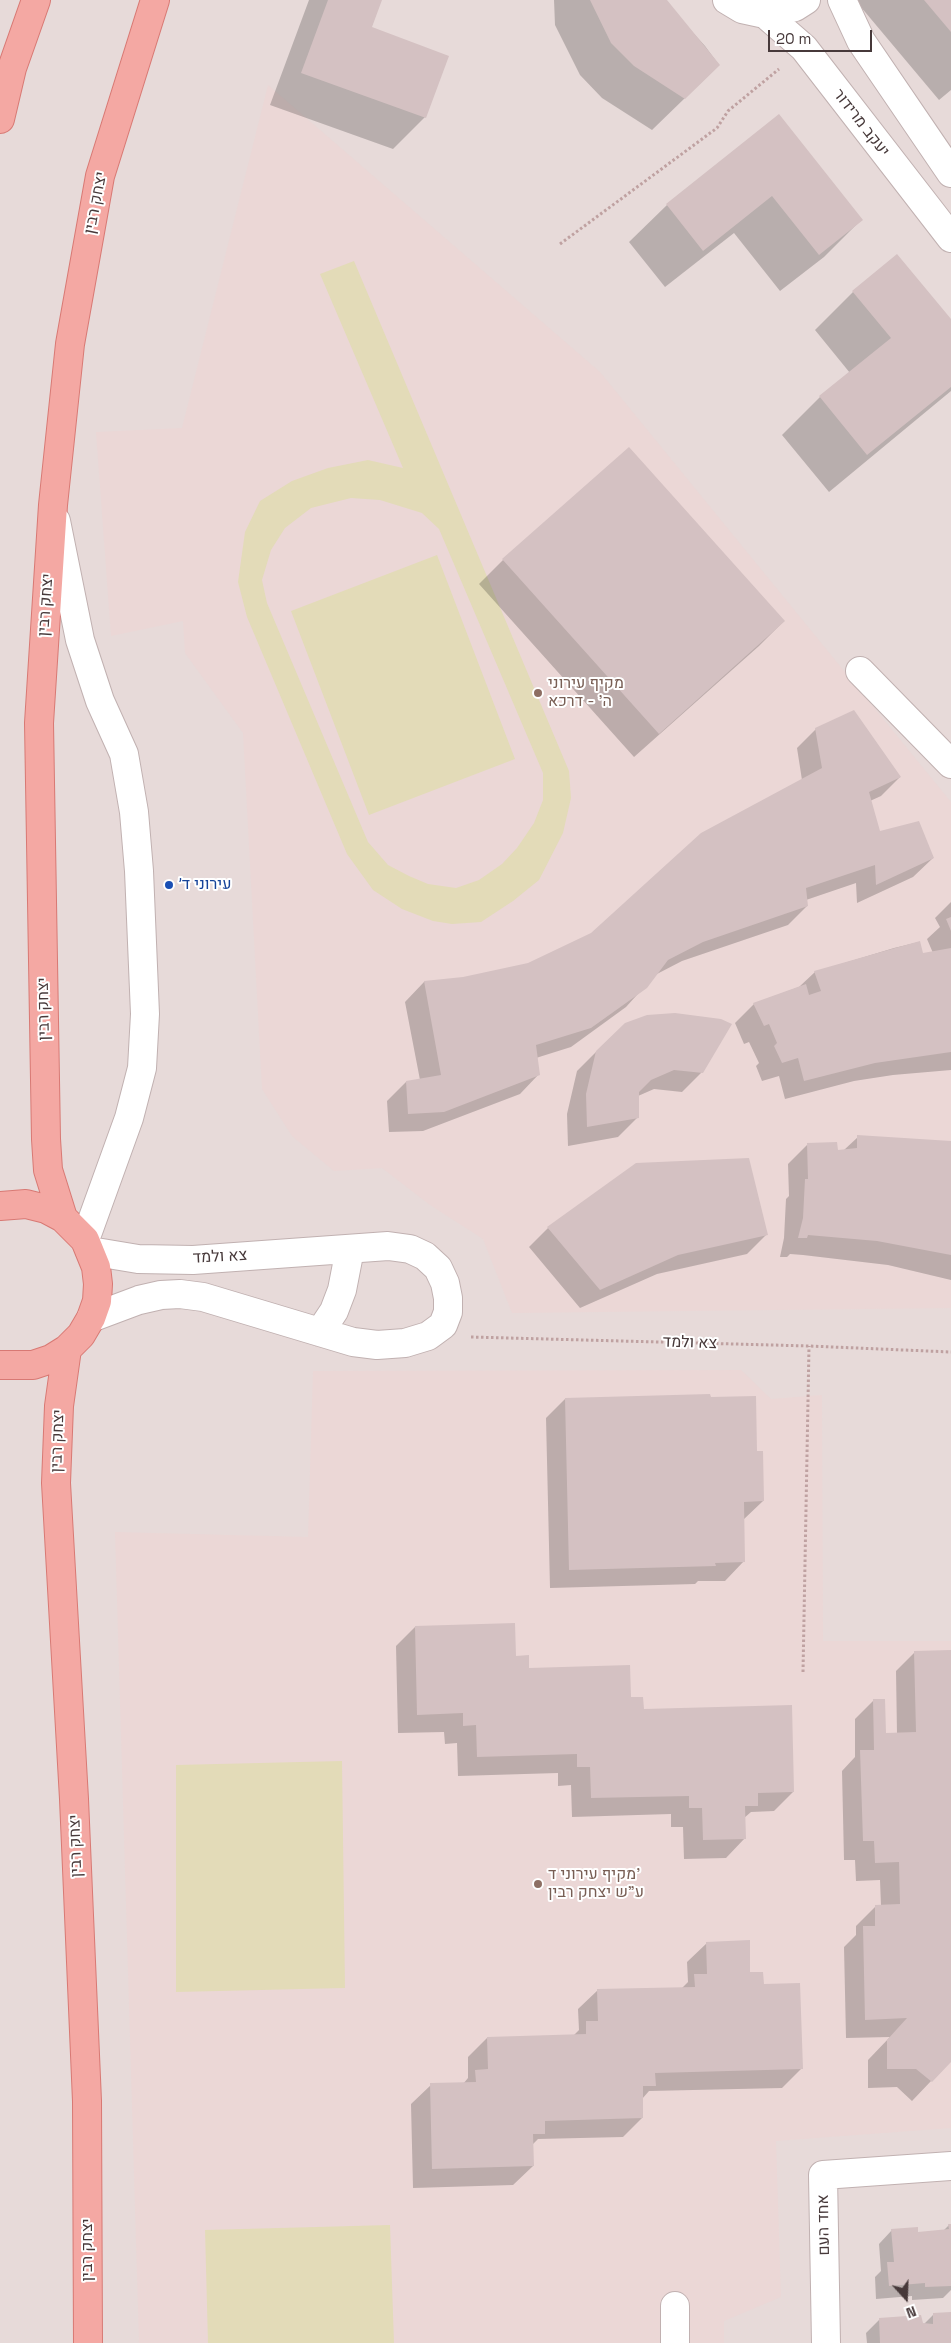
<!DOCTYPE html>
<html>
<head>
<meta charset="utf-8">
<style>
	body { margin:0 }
	#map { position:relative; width:951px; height:2343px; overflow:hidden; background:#f4ebeb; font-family:"Space Grotesk",sans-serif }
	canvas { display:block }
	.north { position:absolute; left:881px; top:2273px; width:50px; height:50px; -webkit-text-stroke:4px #fff; paint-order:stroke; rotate:160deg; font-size:14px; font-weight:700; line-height:20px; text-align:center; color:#47393a }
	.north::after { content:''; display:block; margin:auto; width:18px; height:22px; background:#47393a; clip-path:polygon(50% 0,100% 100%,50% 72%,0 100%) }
	.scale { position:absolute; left:768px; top:30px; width:104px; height:22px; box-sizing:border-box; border:2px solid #47393a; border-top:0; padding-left:6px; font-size:15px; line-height:18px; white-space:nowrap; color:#47393a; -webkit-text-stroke:4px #fff; paint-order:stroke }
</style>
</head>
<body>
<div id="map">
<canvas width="951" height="2343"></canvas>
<div class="north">N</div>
<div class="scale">20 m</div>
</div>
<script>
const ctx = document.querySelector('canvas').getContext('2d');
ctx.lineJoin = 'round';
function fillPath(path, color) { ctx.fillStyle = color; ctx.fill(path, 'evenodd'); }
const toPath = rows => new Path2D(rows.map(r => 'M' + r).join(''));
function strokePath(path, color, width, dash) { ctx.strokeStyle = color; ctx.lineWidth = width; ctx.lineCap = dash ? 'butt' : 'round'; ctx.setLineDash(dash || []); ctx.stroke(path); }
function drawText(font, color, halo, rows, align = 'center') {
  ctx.font = font + ' "Space Grotesk",Heebo,sans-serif'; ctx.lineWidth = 4; ctx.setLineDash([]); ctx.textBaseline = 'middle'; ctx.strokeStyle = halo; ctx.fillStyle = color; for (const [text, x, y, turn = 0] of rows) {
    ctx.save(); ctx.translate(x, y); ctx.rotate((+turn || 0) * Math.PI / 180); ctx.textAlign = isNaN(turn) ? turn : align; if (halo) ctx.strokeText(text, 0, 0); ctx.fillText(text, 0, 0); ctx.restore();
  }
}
fillPath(toPath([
	[0,0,951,0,951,2343,0,2343]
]), '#e7dad9');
fillPath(toPath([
	[268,85,600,372,951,802,951,1308,512,1313,483,1239,430,1205,382,1168,334,1171,292,1136,262,1089,243,733,185,653,183,621,111,636,96,432,182,428],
	[741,1370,771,1399,822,1395,823,1641,951,1641,951,2128,776,2141,781,2297,724,2321,724,2343,139,2343,115,1532,308,1537,313,1371]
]), '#ebd7d6');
fillPath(toPath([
	[354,261,569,771,571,798,563,833,539,880,513,901,481,922,452,924,433,921,402,909,373,890,347,854,247,617,238,582,245,532,260,501,292,481,328,468,368,460,403,468,320,274],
	[351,498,380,500,422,513,439,529,543,773,543,800,534,823,517,848,502,864,479,880,456,888,428,884,409,876,388,865,368,842,267,603,262,580,271,550,285,528,311,508],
	[437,555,515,759,369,815,291,611],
	[342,1761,345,1988,176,1992,176,1765],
	[390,2225,394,2343,208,2343,205,2230]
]), '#e3dbb8');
fillPath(toPath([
	[309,0,381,0,371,28,425,117,393,149,270,105],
	[554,0,666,0,668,5,705,46,719,65,652,130,602,98,580,75,555,25],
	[855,0,951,0,951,90,939,100],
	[779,116,861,220,824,257,780,291,734,233,665,287,629,242,667,205],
	[897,256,951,321,951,391,829,492,782,435,820,397,850,373,815,330,853,292],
	[503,560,784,621,759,646,634,757,479,584],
	[816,729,900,777,881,796,870,801,879,833,933,858,913,877,857,903,856,883,806,900,807,906,788,925,682,961,655,975,626,1007,571,1047,536,1058,539,1074,520,1094,423,1131,389,1132,387,1101,406,1082,420,1080,405,1002,424,982,463,978,529,964,592,934,802,780,797,748],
	[951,902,951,1070,893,1075,854,1081,785,1099,779,1076,762,1081,756,1066,759,1063,749,1042,744,1044,735,1023,754,1004,799,987,815,972,894,948,919,942,922,954,933,953,927,939,940,927,935,918],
	[597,1051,702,1072,682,1092,654,1089,638,1096,638,1117,618,1137,568,1146,567,1114,577,1071],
	[858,1137,951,1143,951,1280,888,1265,803,1255,790,1254,787,1257,780,1257,784,1238,786,1199,789,1196,788,1164,807,1145,837,1151,844,1150],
	[548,1228,767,1234,747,1254,657,1274,580,1308,529,1247],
	[565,1399,756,1452,763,1501,743,1520,744,1561,725,1581,698,1581,695,1584,550,1588,546,1418],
	[415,1627,515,1657,528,1669,629,1698,642,1710,793,1792,774,1811,751,1812,744,1818,745,1838,726,1858,684,1859,683,1827,671,1827,671,1814,572,1817,571,1785,558,1786,558,1773,458,1776,457,1743,445,1744,444,1732,398,1733,396,1646],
	[951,1651,951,2060,912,2101,897,2087,868,2088,868,2060,890,2037,846,2038,844,1947,856,1935,856,1926,875,1907,881,1906,880,1880,856,1881,855,1860,844,1860,842,1771,855,1757,855,1719,874,1700,884,1734,897,1734,896,1671,915,1652],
	[707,1943,762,1985,801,2069,782,2088,649,2091,642,2099,642,2118,623,2137,538,2139,532,2145,533,2166,513,2185,413,2188,411,2104,431,2085,463,2084,468,2078,468,2057,487,2038,573,2036,579,2030,578,2009,598,1990,682,1988,688,1982,687,1962],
	[949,2225,951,2225,951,2290,943,2298,912,2300,912,2296,876,2299,875,2277,881,2271,879,2244,892,2230,917,2233,943,2231],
	[951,2314,951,2343,867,2343,866,2333,879,2320,923,2325,933,2315]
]), '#0003');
fillPath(toPath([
	[328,0,382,0,372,27,449,56,426,118,301,73],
	[590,0,667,0,720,65,685,99,634,66,611,43],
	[924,0,951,0,951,32],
	[779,114,863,220,819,255,772,196,703,251,666,204],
	[897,254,951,319,951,387,867,455,819,396,891,338,852,291],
	[629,447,785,621,659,734,502,559],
	[854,710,901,777,869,792,880,831,919,821,934,858,876,885,875,865,806,888,808,906,703,942,668,960,647,988,591,1028,536,1045,540,1075,444,1112,408,1114,406,1081,441,1075,424,981,463,977,528,963,591,933,701,833,822,768,815,728],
	[951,917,951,931,946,919],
	[920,941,923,953,951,948,951,1052,875,1063,804,1081,798,1058,782,1063,774,1046,777,1043,769,1024,764,1026,753,1003,806,984,809,995,821,991,814,971],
	[675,1013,721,1019,732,1024,703,1073,674,1070,651,1080,639,1092,639,1118,587,1127,586,1094,596,1051,625,1023,647,1015],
	[857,1135,951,1141,951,1255,877,1241,808,1235,807,1238,798,1238,803,1218,805,1179,808,1179,807,1143,837,1142,838,1150,857,1148],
	[749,1158,768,1235,678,1255,600,1290,547,1227,636,1163],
	[710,1394,711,1397,756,1396,757,1451,763,1451,764,1501,744,1502,745,1562,715,1563,716,1566,569,1570,565,1398],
	[515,1623,516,1656,529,1655,529,1668,630,1665,631,1697,643,1697,644,1709,792,1705,794,1792,758,1793,758,1806,745,1806,746,1839,703,1840,702,1808,689,1808,689,1796,591,1798,590,1767,577,1767,577,1754,477,1757,476,1725,463,1726,463,1713,417,1715,415,1626],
	[951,1650,951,2062,932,2082,916,2069,887,2069,887,2040,907,2018,865,2020,863,1926,875,1926,875,1905,900,1904,899,1862,875,1863,874,1841,863,1841,860,1750,874,1750,873,1699,885,1699,886,1733,916,1732,914,1651],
	[750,1940,750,1972,763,1972,764,1984,800,1983,803,2069,655,2073,656,2086,643,2086,643,2118,545,2121,545,2134,533,2134,534,2166,432,2169,430,2083,476,2082,475,2070,488,2069,487,2037,586,2034,586,2021,598,2021,597,1989,695,1987,694,1974,707,1974,706,1942],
	[948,2224,951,2224,951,2286,925,2287,925,2283,889,2286,887,2262,894,2262,891,2229,918,2227,918,2232,949,2229],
	[951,2312,951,2343,880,2343,879,2318,921,2315,923,2323,933,2324,933,2313]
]), '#d4c1c2');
const minor = toPath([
	[727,0,742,9,765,14,795,7,806,0],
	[842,0,861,41,951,173],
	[765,14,804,48,951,238],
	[56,521,80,640,100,701,124,754,134,812,139,871,145,1014,142,1068,129,1118,85,1240],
	[860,671,951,764],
	[90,1251,138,1259,193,1260,388,1246,410,1249,425,1256,438,1268,445,1283,448,1298,448,1312,443,1325,428,1336,405,1343,377,1345,353,1342,203,1297,180,1294,161,1295,139,1300,91,1318],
	[320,1332,334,1311,342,1290,350,1249],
	[675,2306,675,2343],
	[826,2343,823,2175,951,2166]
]);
const major = toPath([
	[0,119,12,68,36,0],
	[0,1206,26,1204,46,1209,63,1218,85,1240,96,1267,98,1284,97,1301,91,1318,81,1335,67,1349,51,1359,33,1365,0,1365],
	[63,1218,48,1170,46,1139,39,723,53,505,70,344,100,176,155,0],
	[67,1349,59,1406,56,1483,74,1799,87,2101,88,2343]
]);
strokePath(minor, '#c1b1b1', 30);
strokePath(major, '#d87974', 30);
strokePath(toPath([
	[560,244,717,128,728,111,779,69],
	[471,1337,809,1346,951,1352],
	[803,1672,809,1346]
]), '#bfa1a1', 3, [2.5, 2.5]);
strokePath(minor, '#fff', 28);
strokePath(major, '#f4a8a3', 28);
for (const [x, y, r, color] of [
	[538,693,5,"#8d6e63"],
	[169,885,5,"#1a4fb4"],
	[538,1884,5,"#8d6e63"]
]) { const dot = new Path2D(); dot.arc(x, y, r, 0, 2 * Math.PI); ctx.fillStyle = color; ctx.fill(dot); strokePath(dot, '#fff', 2); }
drawText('16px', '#47393a', '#fff', [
	["יעקב מרידור",861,123,52],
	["יצחק רבין",96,203,-79],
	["יצחק רבין",46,605,-86],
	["יצחק רבין",44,1009,-91],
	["צא ולמד",220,1257,-3],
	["צא ולמד",690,1343,2],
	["יצחק רבין",58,1441,-88],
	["יצחק רבין",76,1846,-92],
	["אחד העם",824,2225,-91],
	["יצחק רבין",88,2250,-90]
]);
drawText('16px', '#785e54', '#fff', [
	["מקיף עירוני",548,684],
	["ה' - דרכא",548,702],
	["מקיף עירוני ד'",548,1875],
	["ע\"ש יצחק רבין",548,1893]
], 'left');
drawText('16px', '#164399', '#fff', [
	["עירוני ד׳",179,885]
], 'left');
</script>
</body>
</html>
